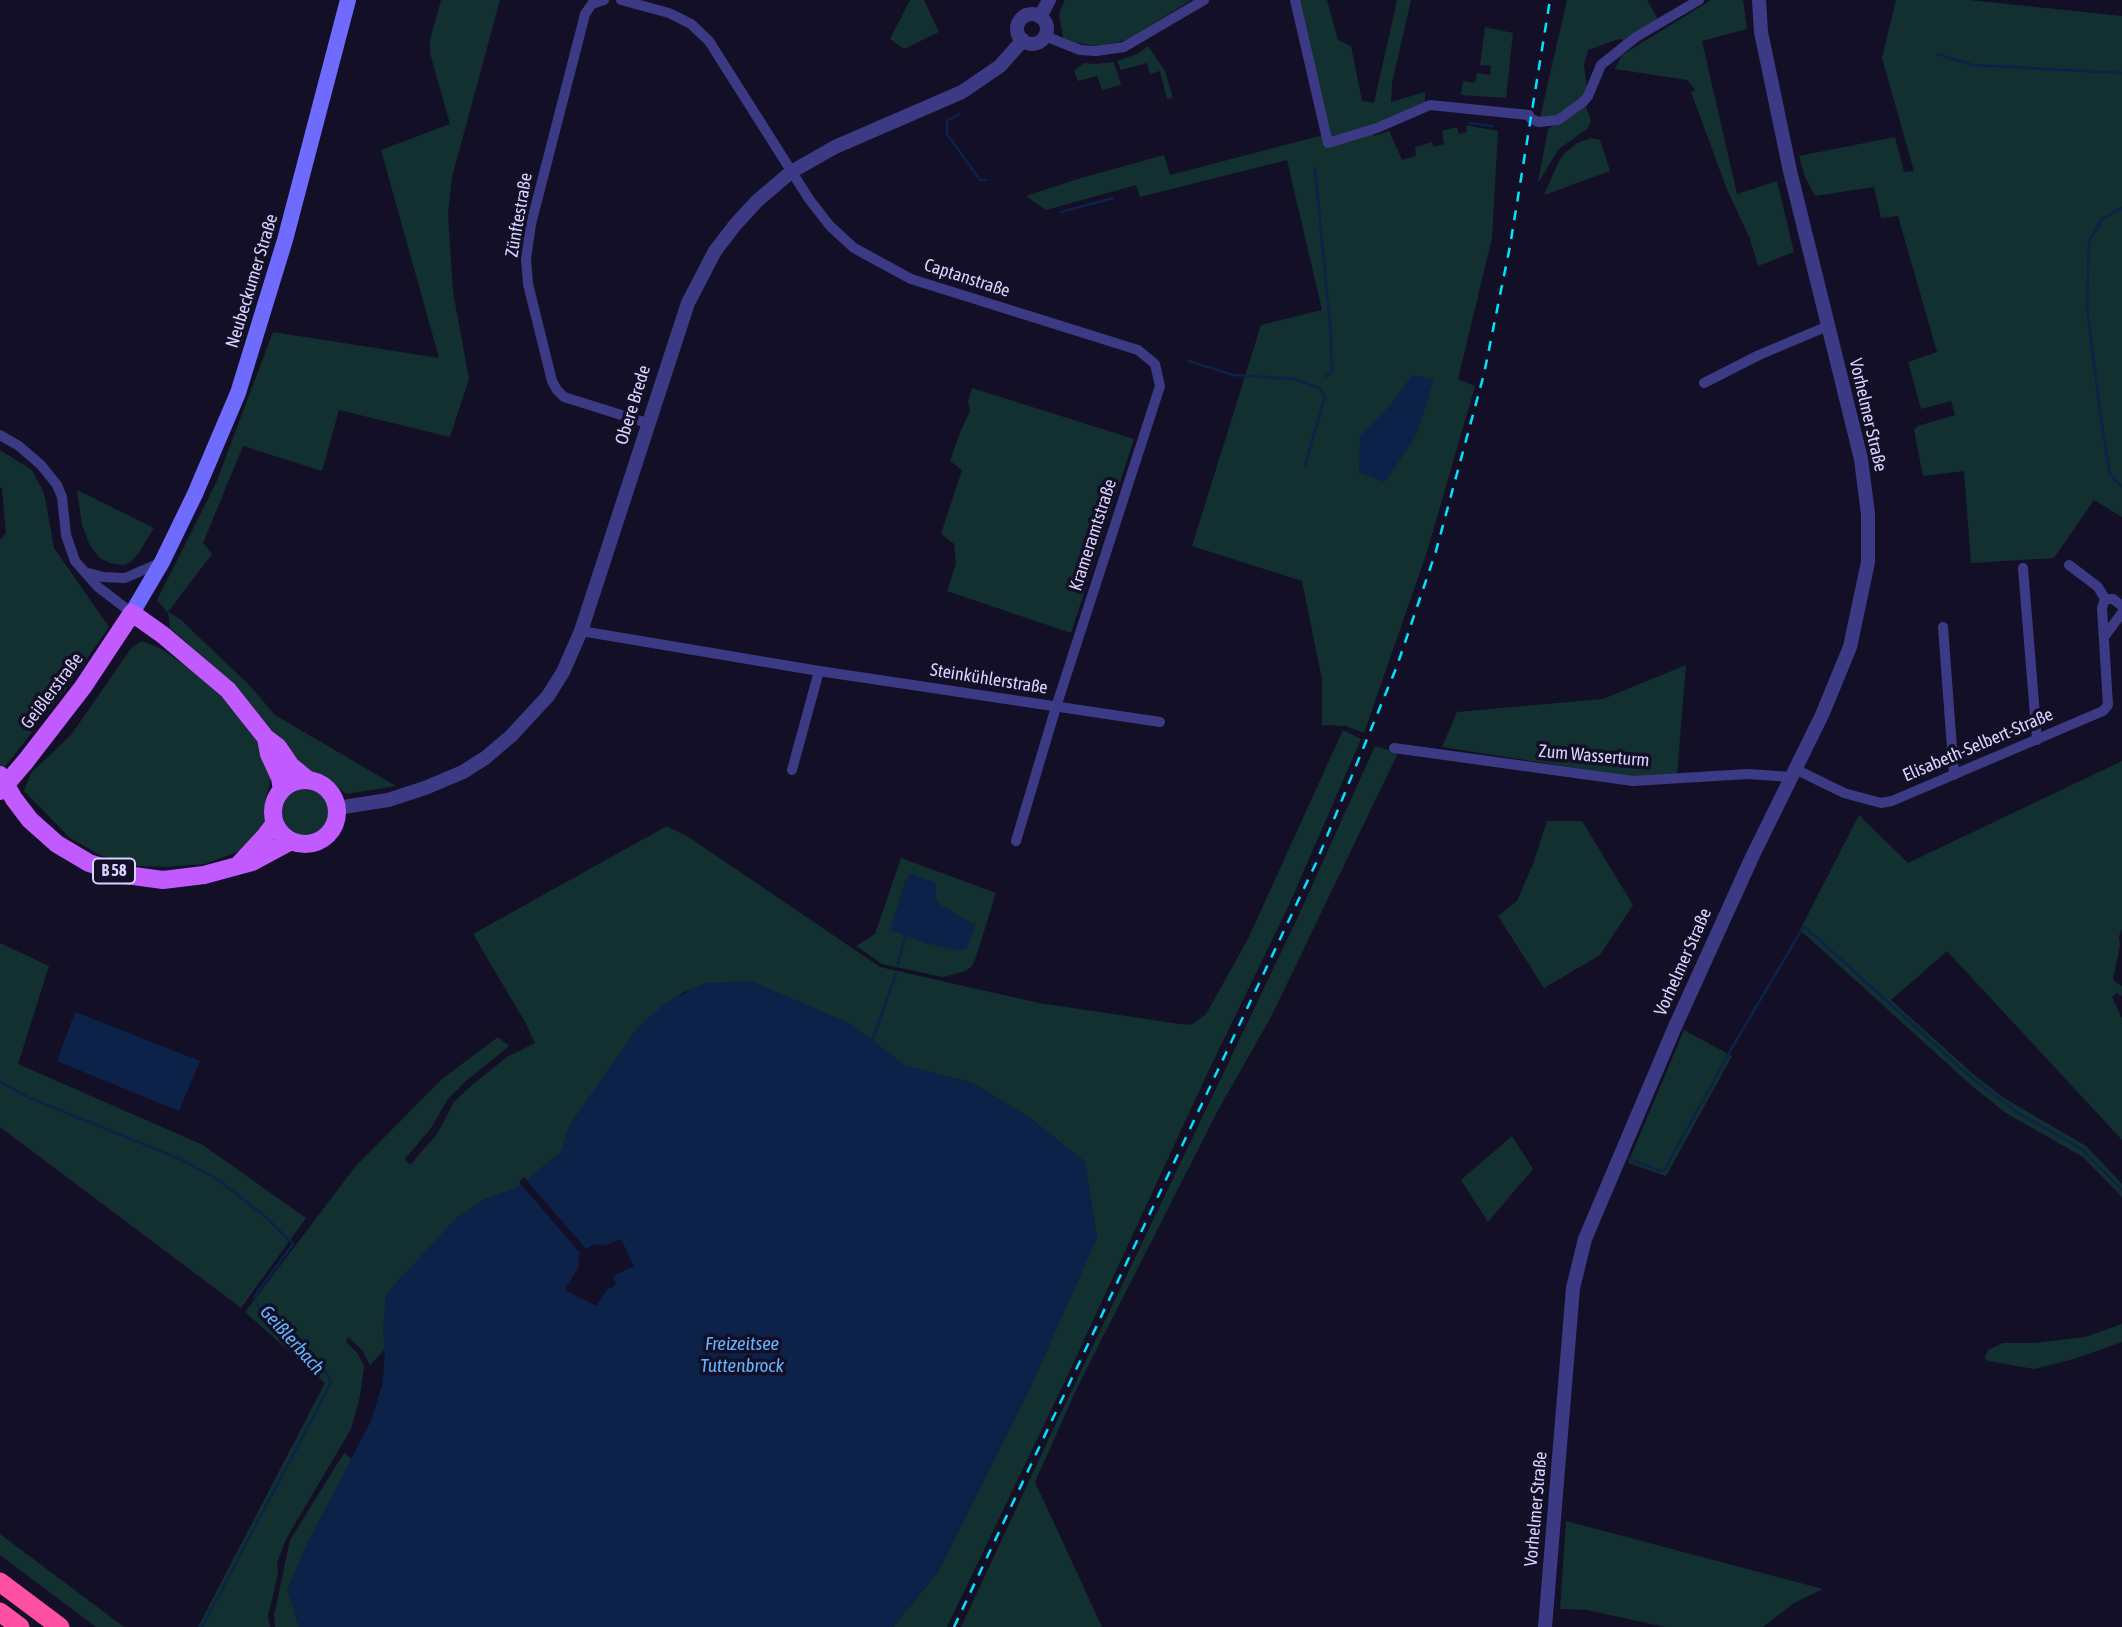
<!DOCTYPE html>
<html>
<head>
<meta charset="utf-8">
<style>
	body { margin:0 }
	canvas { display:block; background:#130f26 }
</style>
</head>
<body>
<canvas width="2122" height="1627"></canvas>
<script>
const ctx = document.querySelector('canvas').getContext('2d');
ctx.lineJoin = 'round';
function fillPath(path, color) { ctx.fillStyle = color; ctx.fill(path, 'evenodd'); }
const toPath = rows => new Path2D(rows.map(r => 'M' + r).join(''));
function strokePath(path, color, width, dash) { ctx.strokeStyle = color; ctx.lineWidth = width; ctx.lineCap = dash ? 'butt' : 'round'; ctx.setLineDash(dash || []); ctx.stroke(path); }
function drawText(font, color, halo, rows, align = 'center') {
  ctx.font = font + ' "Asap Condensed",sans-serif'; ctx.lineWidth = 7; ctx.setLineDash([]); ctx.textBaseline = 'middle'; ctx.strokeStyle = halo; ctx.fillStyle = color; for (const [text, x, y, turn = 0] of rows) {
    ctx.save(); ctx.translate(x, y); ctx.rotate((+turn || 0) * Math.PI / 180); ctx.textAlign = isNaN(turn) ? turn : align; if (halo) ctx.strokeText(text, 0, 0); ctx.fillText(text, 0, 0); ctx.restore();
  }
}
fillPath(toPath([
	[441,0,500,0,452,177,448,214,453,292,469,379,450,437,339,410,322,471,243,446,203,543,212,554,168,612,180,619,250,686,275,715,396,786,346,794,328,779,317,773,307,771,250,709,235,686,170,628,168,613,157,600,216,483,273,332,439,358,381,150,450,124,430,53,430,40],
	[910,0,924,0,939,32,904,49,890,39],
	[1065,0,1191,0,1127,40,1099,46,1077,43,1063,38,1059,13],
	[1296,0,1327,0,1338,40,1351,46,1362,101,1374,103,1397,0,1411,0,1392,83,1391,102,1425,92,1425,107,1371,125,1374,136,1389,131,1402,160,1416,156,1415,147,1432,142,1433,147,1444,144,1442,131,1457,127,1459,134,1467,132,1466,125,1498,131,1492,238,1458,379,1475,386,1427,552,1364,733,1346,726,1322,725,1322,679,1302,581,1192,546,1261,325,1322,310,1287,160,1140,197,1136,185,1046,210,1026,196,1081,178,1164,155,1170,175,1331,133],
	[1567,0,1647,0,1660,23,1631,41,1619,39,1588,50,1584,65,1588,96,1558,120,1539,122],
	[1711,0,1743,0,1747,29,1702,41,1737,194,1777,181,1794,252,1758,266,1750,239,1726,187,1691,92,1695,90,1687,80,1615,69,1622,55],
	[1896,0,1969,0,2122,16,2122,517,2094,500,2054,558,1971,563,1964,471,1923,476,1914,430,1918,426,1955,415,1951,401,1921,409,1908,362,1937,352,1898,216,1881,218,1874,187,1815,196,1805,177,1799,156,1895,137,1904,172,1914,171,1882,58],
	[1485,27,1513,33,1506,98,1461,95,1463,81,1475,83,1477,73,1490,75,1491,66,1480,65],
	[1148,46,1165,71,1173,98,1167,99,1160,71,1150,74,1147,63,1121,70,1117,61,1137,54],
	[1114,62,1121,85,1102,90,1097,76,1078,81,1074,71,1084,63,1095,64],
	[1586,106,1591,121,1588,128,1559,149,1538,183,1548,129],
	[1591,138,1600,140,1610,171,1544,195,1559,161,1566,152,1577,143],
	[972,388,1134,439,1071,633,947,591,956,564,954,544,941,534,962,470,950,461,961,430,970,411,968,401],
	[0,450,32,470,44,493,54,548,109,627,65,690,0,773,0,540,6,533,2,488,0,487],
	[77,490,154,528,140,551,131,562,123,565,110,563,100,558,90,546,82,525],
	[142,641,162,649,202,678,240,715,262,748,272,775,265,801,265,824,240,851,205,864,168,867,136,866,102,856,70,838,24,791,31,773,71,735,132,647],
	[1686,665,1677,775,1634,777,1442,747,1457,712,1603,699],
	[1343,730,1361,739,1289,905,1208,1072,1065,1381,947,1627,893,1627,938,1572,1029,1390,1097,1237,1085,1162,1031,1119,973,1083,906,1066,707,983,682,993,639,1026,570,1125,561,1152,517,1188,485,1199,383,1329,385,1349,370,1365,362,1350,348,1337,346,1342,358,1354,364,1366,360,1396,351,1429,286,1539,277,1563,278,1574,268,1616,270,1627,198,1627,325,1383,245,1312,355,1167,442,1079,498,1037,509,1046,467,1080,448,1099,431,1128,405,1159,410,1165,437,1134,454,1102,472,1085,507,1057,535,1043,525,1022,473,934,667,826,690,838,880,967,1039,1003,1187,1025,1193,1024,1206,1014,1248,939],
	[1375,746,1398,753,1271,1017,1217,1112,1076,1390,1035,1482,1102,1627,961,1627,1057,1421,1297,919],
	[2122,761,2122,929,2119,936,2120,945,2113,980,2122,986,2122,996,2116,993,2112,997,2122,1018,2122,1140,1947,951,1891,1000,1972,1073,2004,1098,2086,1146,2122,1184,2122,1197,2083,1157,2006,1113,1972,1086,1800,930,1859,815,1908,863],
	'279 812a26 26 0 1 1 52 0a26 26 0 1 1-52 0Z',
	[1547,821,1582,821,1633,905,1600,955,1544,988,1498,916,1517,901,1533,864],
	[901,858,996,893,976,957,972,966,966,971,943,977,882,964,856,946,875,934],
	[0,943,49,966,18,1064,203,1145,306,1218,241,1308,0,1127],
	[1684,1030,1732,1056,1666,1176,1628,1163],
	[1512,1136,1533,1169,1488,1222,1461,1180],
	[2122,1324,2122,1342,2074,1359,2034,1369,1988,1361,1985,1358,1988,1350,2003,1343,2035,1343,2085,1337],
	[344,1453,352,1459,306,1546,288,1589,299,1627,275,1627,274,1616,290,1540],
	[1566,1521,1823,1589,1794,1603,1763,1627,1665,1627,1587,1610,1560,1609],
	[0,1534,124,1627,96,1627,0,1555]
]), '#12302f');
fillPath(toPath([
	[1412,375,1434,379,1416,436,1385,482,1359,473,1360,436,1391,404],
	[911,874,936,883,936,898,941,905,975,925,967,948,960,951,925,943,890,930,906,879],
	[751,981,849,1023,906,1066,973,1083,1031,1119,1085,1162,1097,1237,1029,1390,938,1572,893,1627,299,1627,288,1589,306,1546,371,1421,383,1382,385,1349,383,1329,386,1294,455,1219,485,1199,517,1188,561,1152,570,1125,639,1026,664,1004,696,987,707,983],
	[75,1012,200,1061,179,1111,57,1061]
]), '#0c2248');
fillPath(toPath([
	[524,1177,586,1249,594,1244,604,1246,621,1239,634,1266,615,1275,613,1279,616,1283,611,1289,609,1287,596,1306,565,1290,579,1266,578,1257,581,1254,519,1182]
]), '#130f26');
strokePath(toPath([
	[1937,54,1973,65,2122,73],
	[959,114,947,121,947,134,980,180,986,180],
	[1470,123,1493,126],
	[1315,168,1331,336,1332,372,1325,377],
	[2122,208,2103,218,2089,241,2087,308,2102,426,2110,475,2122,486],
	[1061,212,1113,198],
	[1189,361,1233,375,1294,379,1319,388,1325,397,1305,465],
	[898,964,905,937],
	[872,1041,896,974],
	[0,1082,30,1098,180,1159,217,1179,267,1218,293,1244,254,1297,260,1310,285,1338,328,1375,331,1383,202,1627],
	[1629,1159,1661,1171,1665,1169,1733,1046,1804,926,1974,1080,2018,1113,2082,1149,2122,1190]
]), '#0c2248', 2.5);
strokePath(toPath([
	[604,0,592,4,585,14,582,26,531,224,526,259,528,284,552,381,557,390,564,397,650,424],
	[621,0,669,13,691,24,709,41,809,199,830,226,854,248,911,279,1138,350,1155,364,1160,386,1056,707,1016,841],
	[1295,0,1328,143,1377,128,1430,105,1529,115,1531,119,1539,122,1558,120,1583,102,1588,96,1601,65,1636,37,1699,0],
	[1045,36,1080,50,1096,51,1124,47,1204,0],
	[1704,383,1759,355,1828,326],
	[0,435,19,446,41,465,57,485,62,497,66,535,75,561,98,587,132,613],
	[2069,565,2098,587,2105,599],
	[2023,568,2037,740],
	[85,572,103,577,125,578,162,562],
	[1943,627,1954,775],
	[581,631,819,671,1160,722],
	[2104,637,2122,613],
	[1394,748,1633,781,1748,774,1791,777],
	[1795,769,1844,793,1881,803,1892,801,2103,711,2108,705,2102,608,2105,599,2113,599,2122,606],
	[792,770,819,671]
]), '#3d3a85', 10);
strokePath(toPath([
	'1017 29a15 15 0 1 1 30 0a15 15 0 1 1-30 0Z',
	[1040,17,1049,0],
	[337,808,388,800,425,788,463,772,485,758,511,736,548,696,563,672,581,631,688,303,715,251,735,225,757,201,791,172,835,147,962,92,1000,66,1023,40],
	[1545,1627,1573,1288,1585,1239,1674,1029,1753,855,1822,715,1850,647,1868,562,1868,514,1861,459,1790,171,1761,32,1759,0]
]), '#3d3a85', 14);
strokePath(toPath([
	[132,613,162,562,195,494,238,393,285,240,348,0]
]), '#6f6bff', 16);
strokePath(toPath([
	[266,738,269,754,280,778,282,790],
	[25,762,83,687,132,613,163,635,228,690,266,738,278,747,291,766,308,780],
	[0,775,14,799,30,820,57,844,89,863,126,875,163,880,204,875,252,862,291,841],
	'273 812a32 32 0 1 1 64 0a32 32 0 1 1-64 0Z',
	[240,863,266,835,275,823]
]), '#c25bff', 18);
strokePath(toPath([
	[0,1582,60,1627],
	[0,1612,20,1627]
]), '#ff4fa3', 19);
strokePath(toPath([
	[954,1627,1316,863,1397,666,1436,551,1484,374,1510,246,1550,0]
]), '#00e5ff', 2.5, [10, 9]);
strokePath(toPath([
	[0,791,25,762]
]), '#c25bff', 18);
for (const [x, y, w] of [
	[114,871,42]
]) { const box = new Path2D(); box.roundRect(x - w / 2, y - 12.5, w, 25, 5); ctx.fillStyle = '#130f26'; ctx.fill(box); strokePath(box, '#d9d4ff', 2); }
drawText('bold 16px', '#d9d4ff', null, [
	["B 58",114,871]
]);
drawText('18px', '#d9d4ff', '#130f26', [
	["Zünftestraße",519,215,-80],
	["Captanstraße",967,278,18],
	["Neubeckumer Straße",252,281,-73],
	["Obere Brede",633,405,-73],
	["Vorhelmer Straße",1868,415,77],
	["Krameramtstraße",1093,535,-72],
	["Steinkühlerstraße",989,679,9],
	["Geißlerstraße",52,691,-53],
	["Elisabeth-Selbert-Straße",1978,745,-23],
	["Zum Wasserturm",1594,756,5],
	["Vorhelmer Straße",1683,962,-66],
	["Vorhelmer Straße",1536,1509,-85]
]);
drawText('italic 19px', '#62b6ff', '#130f26', [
	["Geißlerbach",292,1340,48],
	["Freizeitsee",742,1344],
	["Tuttenbrock",742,1366]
]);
</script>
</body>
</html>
